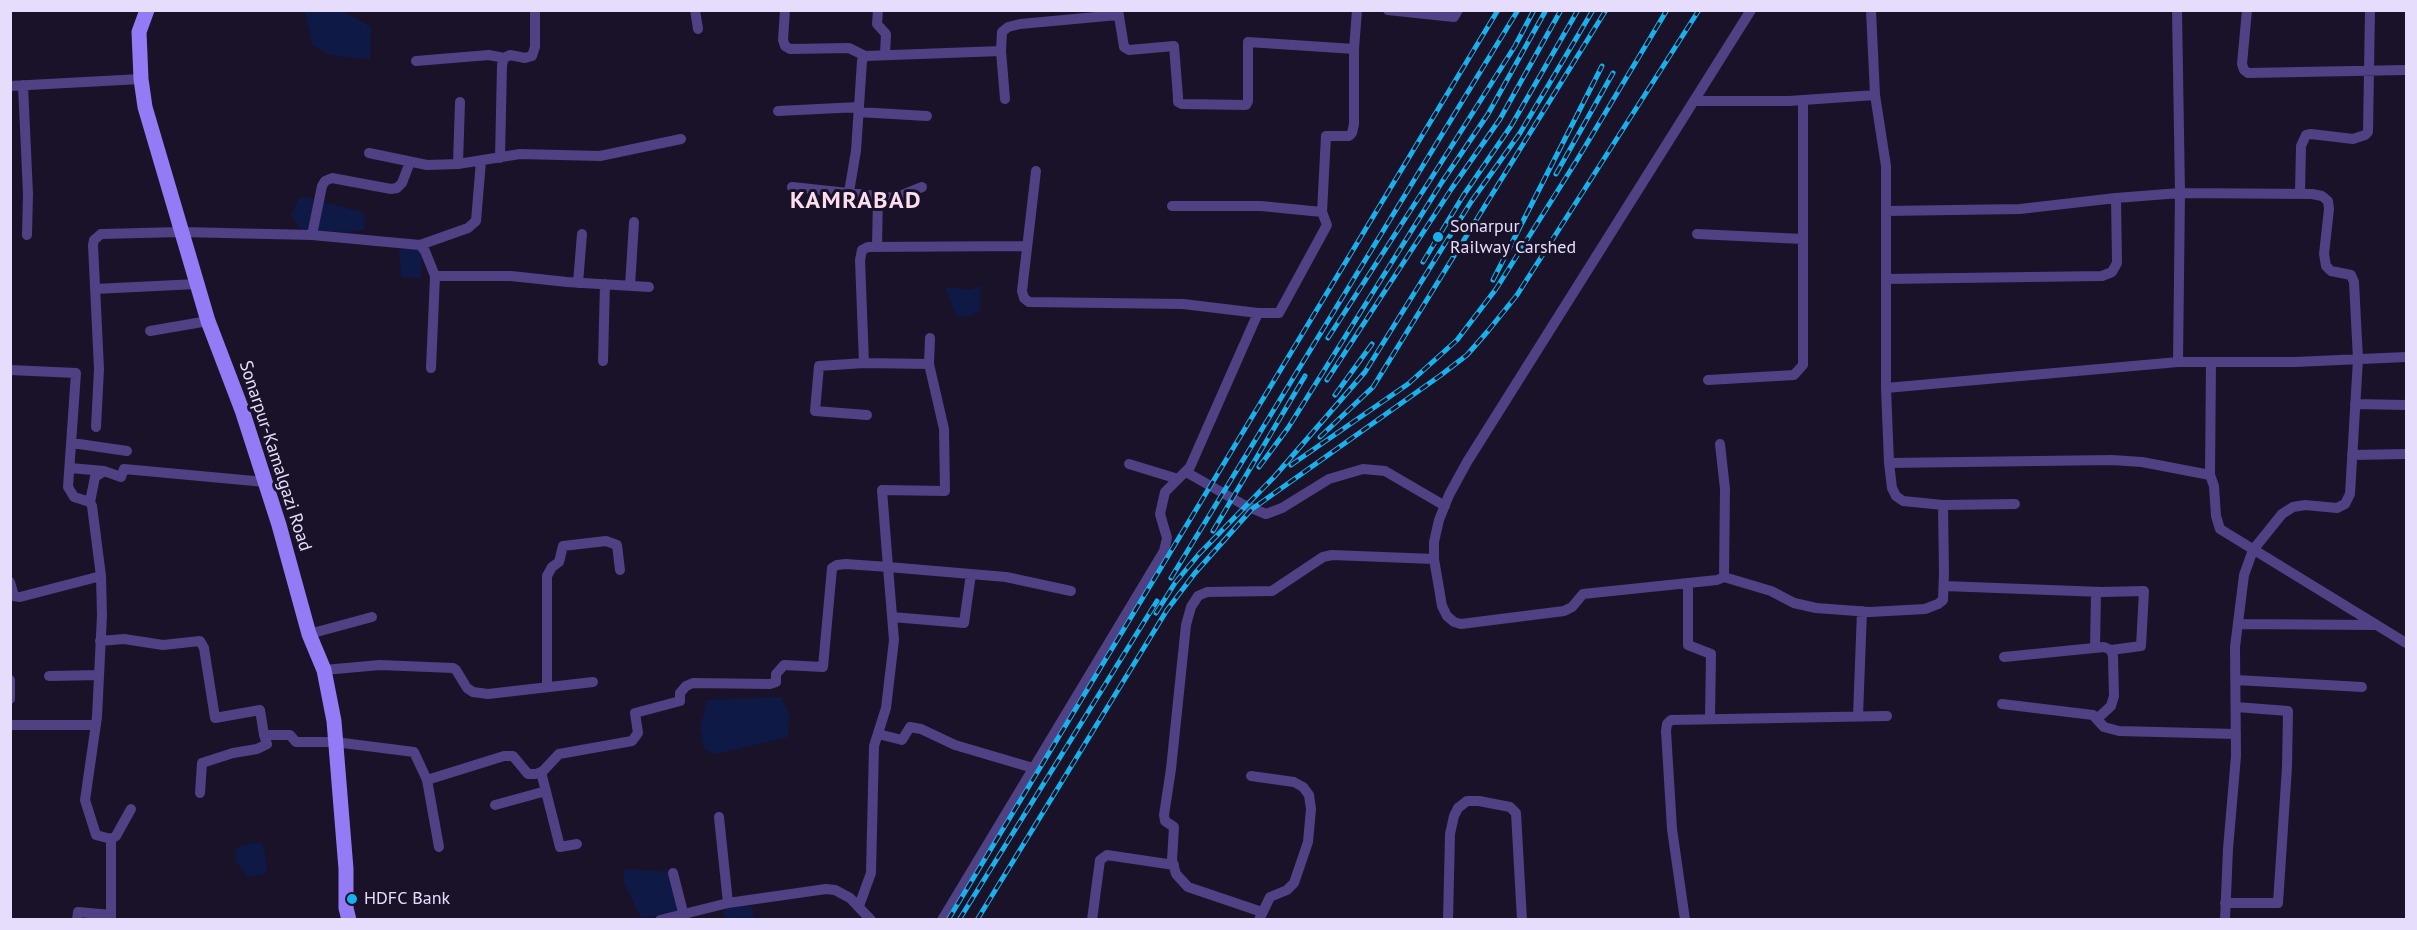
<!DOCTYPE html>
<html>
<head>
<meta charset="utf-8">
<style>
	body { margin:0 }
	#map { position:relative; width:2417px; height:930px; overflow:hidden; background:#1a1229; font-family:"PT Sans",sans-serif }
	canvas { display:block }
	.frame { position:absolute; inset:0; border:12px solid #e6ddfc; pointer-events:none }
</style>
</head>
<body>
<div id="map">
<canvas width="2417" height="930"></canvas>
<div class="frame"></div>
</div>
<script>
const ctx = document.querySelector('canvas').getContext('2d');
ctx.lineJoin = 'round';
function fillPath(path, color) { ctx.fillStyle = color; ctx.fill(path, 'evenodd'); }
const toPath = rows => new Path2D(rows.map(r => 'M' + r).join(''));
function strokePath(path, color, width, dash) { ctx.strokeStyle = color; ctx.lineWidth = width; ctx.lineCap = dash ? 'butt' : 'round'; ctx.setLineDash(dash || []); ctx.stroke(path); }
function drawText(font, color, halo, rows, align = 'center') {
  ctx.font = font + ' "PT Sans",sans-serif'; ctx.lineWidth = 6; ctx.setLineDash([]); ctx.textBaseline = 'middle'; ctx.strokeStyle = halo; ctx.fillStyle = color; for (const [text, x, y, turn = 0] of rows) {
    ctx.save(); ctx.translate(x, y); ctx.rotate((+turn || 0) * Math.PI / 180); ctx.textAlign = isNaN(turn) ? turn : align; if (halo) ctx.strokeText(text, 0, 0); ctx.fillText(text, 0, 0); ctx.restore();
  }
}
fillPath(toPath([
	[305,11,343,11,371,27,370,60,330,55,312,44],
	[299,198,308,198,365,213,364,230,346,232,301,230,291,215],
	[414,247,422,254,421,278,401,277,399,249],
	[981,285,980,311,967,317,956,315,945,287,971,290],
	[781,697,789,714,788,737,716,754,704,749,700,729,707,700],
	[261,842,265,853,267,873,256,876,247,876,236,862,235,849,243,845],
	[625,869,676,872,680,911,641,918,623,881],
	[730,905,752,907,754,919,726,919,723,911]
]), '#0f1945');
strokePath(toPath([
	[695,10,698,29],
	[785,10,783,40,785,46,790,49,849,48,865,56],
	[878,10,877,24,886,34,885,54],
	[1118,10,1124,47,1129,50,1174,46,1178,97,1178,102,1182,104,1246,105,1248,101,1248,42,1354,49],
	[1388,10,1454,17,1458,10],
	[1751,10,1467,462,1449,495,1439,520,1434,542,1434,559,1442,606,1447,616,1454,622,1461,624,1564,611,1572,607,1583,594,1717,580,1724,577,1771,591,1794,603,1816,608,1870,612,1925,609,1938,604,1943,600,1944,573,1943,505,1903,501,1896,496,1892,488,1889,463,1886,388,1886,166,1875,95,1871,10],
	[2177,10,2180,193,2312,194,2322,196,2328,201,2329,209,2324,254,2326,266,2331,271,2351,275,2354,282,2358,359,2350,494,2345,504,2337,508,2305,505,2293,507,2282,514,2253,550,2244,575,2235,647,2236,756,2228,849,2225,920],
	[2247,10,2242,64,2244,70,2248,73,2406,70],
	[1001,51,1002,32,1008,27,1020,24,1118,15],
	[416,61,489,55,504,58],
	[23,85,28,194,27,235],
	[10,86,141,79],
	[1695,101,1789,101,1875,95],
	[778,111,859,107],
	[858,112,927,116],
	[369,153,427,165,458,164,520,154,600,156,681,139],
	[500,158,502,65,504,58,510,55,525,58,532,56,535,47,535,10],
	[458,164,460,102],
	[1036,171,1022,291,1024,298,1029,302,1183,304,1258,313,1279,313,1327,225,1322,212,1326,136,1349,136,1352,133,1354,124,1354,49,1357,10],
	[792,187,895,198,922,187],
	[849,192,856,151,862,61,865,56,1001,51,1005,99],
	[2300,193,2301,146,2306,135,2311,134,2353,139,2365,135,2368,132,2370,10],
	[1172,206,1261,206,1322,212],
	[1886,211,2020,209,2116,198,2180,193,2178,362],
	[1697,234,1803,239],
	[312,235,322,186,325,181,332,178,391,189,397,188,402,183,410,162],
	[420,245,468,228,476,221,481,161],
	[877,247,878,196],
	[435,276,511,276,567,282,649,287],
	[1886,279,2102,276,2112,272,2117,263,2116,198],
	[578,283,582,234],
	[630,286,634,222],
	[95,289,197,284],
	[150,331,208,321],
	[603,361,605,284],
	[864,363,860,260,862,250,868,247,1027,246],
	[929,364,930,338],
	[10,370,76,373,68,487,74,497,90,502,92,506,101,576,102,615,97,717,85,800,96,835,111,839,111,920],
	[1708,380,1794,375,1803,365,1803,100],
	[1886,388,2178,362,2295,362,2406,357],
	[2355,404,2406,405],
	[867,415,815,411,819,366,864,363,929,364,944,429,945,491,882,490,888,567,1006,577,1071,591],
	[96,427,99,369,93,245,94,240,101,234,181,232,312,235,420,245,425,251,435,276,431,368],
	[72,443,127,451],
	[1720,444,1725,489,1724,577],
	[2352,455,2406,454],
	[1889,463,2112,460,2142,462,2210,475,2211,362],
	[1129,464,1178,479],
	[70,468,104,471],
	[1186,472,1244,505,1266,514,1282,508,1329,479,1363,469,1385,471,1445,506],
	[2210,475,2214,486,2216,516,2220,529,2406,643],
	[90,502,95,477,104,471,121,477,124,469,265,482],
	[1943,505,2015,504],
	[10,582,14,596,20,597,101,576],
	[1688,583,1688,645,1711,654,1710,718],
	[1944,586,2102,592,2144,591,2141,646,2111,650],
	[892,617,964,623,971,574],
	[2238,624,2374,625],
	[309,634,372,617],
	[100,641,124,639,163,645,200,641,204,648,215,718,260,710,264,735,290,735,296,742,335,742,414,752,427,780,439,847],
	[2095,648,2096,592],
	[2004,657,2104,647,2111,650,2113,656,2114,696,2111,706,2098,718],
	[324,670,380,665,453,668,456,670,467,688,473,692,488,694,593,682],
	[49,676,99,675],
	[10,680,10,699],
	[2236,680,2362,687],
	[547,687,547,576,552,567,559,562,563,546,606,541,617,545,620,570],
	[2002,704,2093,715,2104,727,2119,731,2236,734],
	[1858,716,1862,611],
	[10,725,96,725],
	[878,734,902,740,910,727,921,729,955,745,1033,768],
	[541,772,560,847,577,844],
	[1251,776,1294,782,1303,787,1309,795,1311,809,1308,842,1294,883,1287,890,1270,897,1259,920],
	[427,780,504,756,513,756,528,774,536,774,543,771,559,754,632,741,638,733,635,713,680,701,680,693,686,686,693,683,770,684,776,682,776,674,784,665,823,667,832,568,837,565,846,564,888,567,894,640,886,708,874,746,871,873,859,906],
	[200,793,202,763,233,753,257,749,267,744,264,735],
	[495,805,546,791],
	[719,817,728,903],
	[111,839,116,836,131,809],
	[673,873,685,920],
	[2225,903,2278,903,2287,767,2288,711,2236,707],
	[1262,912,1188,887,1176,874,1172,860,1174,827,1165,821,1164,815,1171,769,1186,625,1191,607,1198,596,1207,592,1272,591,1323,557,1332,555,1434,559],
	[77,920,78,912,111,915],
	[660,920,728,903,826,889,835,890,850,898,871,920],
	[942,920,1164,551,1167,538,1160,514,1165,492,1190,467,1258,313],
	[1092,920,1100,860,1107,855,1174,865],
	[1448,920,1450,834,1454,816,1458,808,1467,801,1479,801,1510,807,1516,813,1522,920],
	[1685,920,1672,829,1666,731,1667,724,1671,720,1887,716]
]), '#4f4184', 10);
strokePath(toPath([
	[147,10,139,32,141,79,145,107,208,321,242,410,279,525,309,634,324,670,334,721,346,869,346,908,349,920]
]), '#937bf5', 15);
const rail = toPath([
	[1556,174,1613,73],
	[1423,262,1463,196,1511,126,1578,10],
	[1493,280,1602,66],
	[1328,338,1432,177,1515,46,1534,10],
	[1327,380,1452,188,1500,119,1561,10],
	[1335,395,1372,344],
	[1320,437,1373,387,1606,10],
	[1291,465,1408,384,1457,340,1496,289,1577,160,1667,10],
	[1259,467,1288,428,1442,182,1488,114,1546,10],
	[1213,531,1305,376],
	[1171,578,1518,10],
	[1156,613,1175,583,1199,554,1274,477,1365,372,1471,202,1520,133,1593,10],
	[948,920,1498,10],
	[959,920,1157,601],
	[977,920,1167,610,1195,573,1252,509,1441,375,1467,355,1488,331,1517,295,1699,10]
]);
strokePath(rail, '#17b2ee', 5);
strokePath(rail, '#1a1229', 3, [9]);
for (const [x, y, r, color] of [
	[1438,237,6,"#17b2ee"],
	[352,899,6,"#17b2ee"]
]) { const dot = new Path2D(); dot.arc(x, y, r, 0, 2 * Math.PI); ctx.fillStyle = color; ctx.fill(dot); strokePath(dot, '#1a1229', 2); }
drawText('18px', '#e6ddfc', '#1a1229', [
	["Sonarpur",1450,227],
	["Railway Carshed",1450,248],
	["HDFC Bank",364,899]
], 'left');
drawText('18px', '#e6ddfc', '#1a1229', [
	["Sonarpur-Kamalgazi Road",275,456,72]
]);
ctx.letterSpacing = '1.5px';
drawText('bold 24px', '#fddeec', '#1a1229', [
	["KAMRABAD",856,201]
]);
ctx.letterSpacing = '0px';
</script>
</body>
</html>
